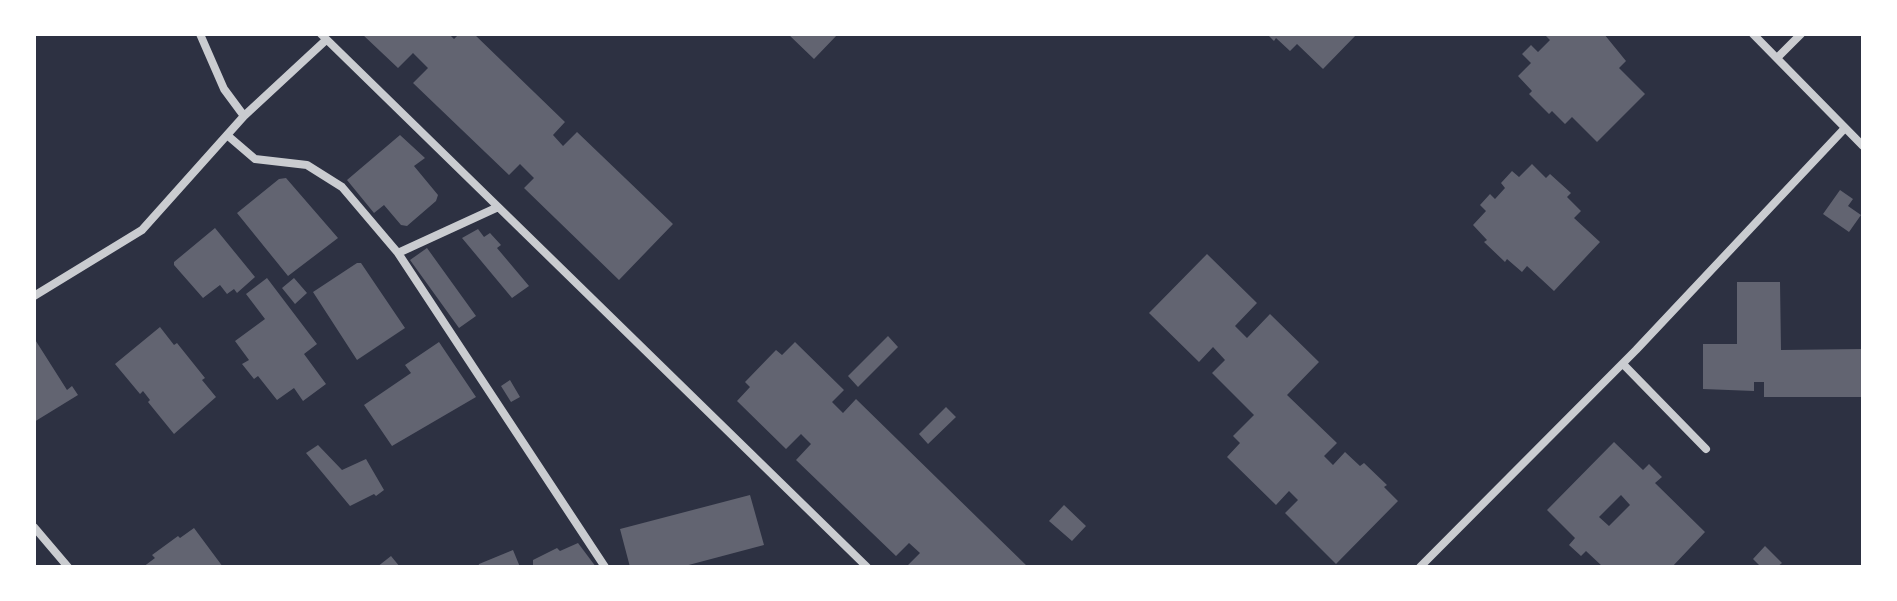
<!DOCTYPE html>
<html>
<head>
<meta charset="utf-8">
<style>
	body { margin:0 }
	#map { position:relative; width:1897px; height:601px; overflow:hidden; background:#2d3142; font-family:"Work Sans",sans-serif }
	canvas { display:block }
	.frame { position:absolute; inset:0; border:36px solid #fff; pointer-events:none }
</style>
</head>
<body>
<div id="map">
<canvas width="1897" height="601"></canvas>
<div class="frame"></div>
</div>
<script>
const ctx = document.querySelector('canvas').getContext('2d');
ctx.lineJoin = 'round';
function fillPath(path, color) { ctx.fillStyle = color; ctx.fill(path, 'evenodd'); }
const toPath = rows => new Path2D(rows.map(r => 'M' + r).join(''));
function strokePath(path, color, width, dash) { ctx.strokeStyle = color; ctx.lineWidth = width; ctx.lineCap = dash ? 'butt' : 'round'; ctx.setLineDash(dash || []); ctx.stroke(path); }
fillPath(toPath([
	[362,34,449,34,454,39,459,34,474,34,565,122,553,135,563,146,577,132,673,224,619,280,524,188,534,178,520,164,509,175,413,83,428,68,413,53,398,68],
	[788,34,838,34,814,59],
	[1267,34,1357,34,1323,69,1297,44,1290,51,1276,38,1274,41],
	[1544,34,1604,34,1626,61,1619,68,1645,94,1597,142,1572,117,1565,124,1552,111,1549,114,1529,94,1532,91,1518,76,1531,63,1522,54,1531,45,1538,52,1550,40],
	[400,135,425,158,414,166,438,195,436,201,407,226,401,225,384,205,374,213,347,180],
	[1532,164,1546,178,1550,174,1571,193,1567,197,1581,211,1574,218,1600,242,1554,291,1527,266,1522,272,1507,259,1505,262,1484,242,1487,240,1473,225,1486,211,1480,205,1490,194,1495,199,1505,188,1501,183,1512,171,1519,177],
	[286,178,338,238,288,276,237,213,279,179],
	[1840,190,1853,199,1848,206,1861,215,1849,232,1823,214],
	[215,228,255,277,237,293,234,289,227,294,220,285,203,298,174,265,174,262],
	[478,229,484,237,490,233,501,245,497,248,529,286,512,298,462,238],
	[427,248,476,316,459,328,410,260],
	[1207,254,1257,303,1235,326,1247,338,1270,314,1319,362,1287,395,1337,443,1324,456,1333,465,1345,452,1360,466,1364,463,1387,485,1384,487,1398,501,1336,564,1285,513,1298,500,1289,491,1276,505,1227,457,1240,443,1233,436,1254,415,1212,373,1225,360,1213,347,1199,362,1149,313],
	[357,263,361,263,405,328,357,360,313,292],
	[267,278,317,344,304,354,326,384,303,401,294,388,277,400,258,376,254,379,242,364,249,360,235,341,265,319,246,294],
	[294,278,307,293,295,304,282,288],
	[1737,282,1780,282,1781,350,1863,349,1863,397,1764,397,1764,382,1754,382,1754,391,1703,389,1703,344,1737,344],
	[160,327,174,345,177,343,205,378,202,380,216,397,174,434,148,402,150,400,143,391,140,394,115,364],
	[888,336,898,347,858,387,848,376],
	[34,338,67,390,72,386,78,395,34,422],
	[439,342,476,397,392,446,364,405,411,373,405,365],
	[795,342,844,390,832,402,843,413,856,399,1028,567,906,567,920,553,909,543,896,556,796,460,811,444,801,434,786,449,737,401,750,387,745,382,776,350,782,355],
	[510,380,520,397,511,402,501,386],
	[946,407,956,417,928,444,919,434],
	[1614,442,1643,470,1649,464,1662,477,1655,483,1705,532,1672,567,1603,567,1586,551,1581,556,1569,545,1575,538,1547,510],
	[1621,495,1630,505,1609,526,1599,517],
	[318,445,342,470,366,459,384,490,376,496,374,494,350,506,306,453],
	[750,495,764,545,681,567,630,567,620,529],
	[1064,505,1086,526,1072,541,1049,521],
	[194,528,223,567,143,567,155,558,152,555,178,536,180,538],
	[578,543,596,567,533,567,533,560,557,548,560,551],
	[1765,546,1782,563,1777,567,1761,567,1753,559],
	[513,550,520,567,478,567,479,564],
	[391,556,400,567,377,567]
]), '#626471');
strokePath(toPath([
	[200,34,224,89,244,116],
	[321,34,867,567],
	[1753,34,1863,146],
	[1777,58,1801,34],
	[227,135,255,159,307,165,342,187,398,253,605,567],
	[398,253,496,208],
	[34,296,142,230,244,116,326,40],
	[1623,364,1706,449],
	[34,527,68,567],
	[1420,567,1636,350,1845,128]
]), '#caccd0', 8);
</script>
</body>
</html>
